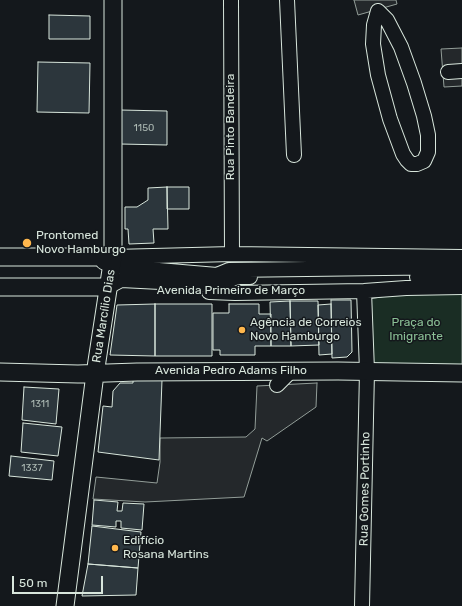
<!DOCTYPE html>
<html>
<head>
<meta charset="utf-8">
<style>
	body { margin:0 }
	#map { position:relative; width:462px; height:606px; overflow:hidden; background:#14181c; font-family:Rubik,sans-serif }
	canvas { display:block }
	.scale { position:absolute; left:12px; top:576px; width:91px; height:18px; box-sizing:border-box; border:2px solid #d8e6dc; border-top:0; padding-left:5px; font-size:12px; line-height:14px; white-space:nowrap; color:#d8e6dc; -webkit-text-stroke:3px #14181c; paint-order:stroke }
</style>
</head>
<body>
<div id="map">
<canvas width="462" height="606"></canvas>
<div class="scale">50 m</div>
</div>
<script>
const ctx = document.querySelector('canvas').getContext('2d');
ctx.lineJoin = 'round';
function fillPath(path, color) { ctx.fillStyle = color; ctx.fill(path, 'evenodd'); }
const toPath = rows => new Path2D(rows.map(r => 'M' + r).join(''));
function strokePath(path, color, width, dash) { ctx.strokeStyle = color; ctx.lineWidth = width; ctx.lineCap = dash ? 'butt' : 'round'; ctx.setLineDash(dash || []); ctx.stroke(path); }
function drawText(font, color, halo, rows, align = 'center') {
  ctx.font = font + ' Rubik,sans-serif'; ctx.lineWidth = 3; ctx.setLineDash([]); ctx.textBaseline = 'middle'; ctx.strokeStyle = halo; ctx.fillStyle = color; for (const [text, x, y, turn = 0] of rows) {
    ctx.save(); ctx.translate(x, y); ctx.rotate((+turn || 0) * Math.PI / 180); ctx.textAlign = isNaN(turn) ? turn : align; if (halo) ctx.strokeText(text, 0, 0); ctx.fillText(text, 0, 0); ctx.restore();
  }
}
const green = toPath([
	[462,291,462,368,371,368,370,299,406,292,462,291]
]);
fillPath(green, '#1a2d24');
strokePath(green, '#939e99', 1);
const parking = toPath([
	[354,0,396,0,397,4,358,15,354,0],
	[462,48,462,86,444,87,441,49,462,48],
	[317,383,316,407,267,441,262,438,244,497,145,502,93,499,96,477,157,483,160,462,160,438,246,437,255,429,257,386,317,383]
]);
fillPath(parking, '#24282b');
strokePath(parking, '#939e99', 1);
const building = toPath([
	[49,15,90,16,90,39,49,39,49,15],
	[38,62,90,63,89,113,37,112,38,62],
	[120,110,167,111,167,145,120,144,120,110],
	[167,187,168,229,153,229,154,243,129,244,128,229,125,229,125,207,137,207,148,200,148,188,167,187],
	[167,187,189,187,189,209,167,209,167,187],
	[331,300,351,300,352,352,347,357,332,358,331,300],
	[290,301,318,301,319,345,291,346,290,301],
	[290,301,291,346,271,346,270,302,290,301],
	[155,304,155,356,110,355,117,305,155,304],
	[155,304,212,304,212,356,155,356,155,304],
	[229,304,259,304,259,314,271,314,271,346,255,346,255,355,220,355,220,350,213,350,213,313,229,313,229,304],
	[331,304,332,354,319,355,318,305,331,304],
	[133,378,162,380,159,460,98,452,103,406,112,407,113,391,120,383,133,383,133,378],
	[24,387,59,389,56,424,22,420,24,387],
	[23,423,62,427,58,456,21,452,23,423],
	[11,456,54,461,52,480,9,476,11,456],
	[94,500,118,502,117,511,122,511,123,503,144,504,142,530,121,528,121,521,116,521,116,527,92,525,94,500],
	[92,526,141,532,138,568,88,564,92,526],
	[88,564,138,568,136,595,82,596,88,564]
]);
fillPath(building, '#2c363c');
strokePath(building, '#d8e6dc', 1);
const minor = toPath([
	[231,0,232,254],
	[287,0,294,155],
	[378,11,387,20,401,47,414,83,424,116,428,135,428,152,424,161,417,164,411,164,407,160,403,154,390,119,378,75,373,44,374,25,378,11],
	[448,72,462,71],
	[113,257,232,254,462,257],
	[103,262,112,266,217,275,229,270,462,267],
	[417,277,462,276],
	[108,287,121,280,220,285,237,277,250,277],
	[209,292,235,293,364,291,406,288,462,287],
	[277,385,291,371],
	[362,606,367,371,364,291]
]);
const major = toPath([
	[0,257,113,257],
	[0,287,108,287],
	[0,372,78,374,137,372,338,371,462,373],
	[65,606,95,374,113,257,113,0]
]);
strokePath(minor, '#d8e6dc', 16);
strokePath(major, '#d8e6dc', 19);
strokePath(minor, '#14181c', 14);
strokePath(major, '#14181c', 17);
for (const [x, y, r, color] of [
	[27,243,5,"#ffb74d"],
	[242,330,4,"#ffb74d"],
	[115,548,4,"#ffb74d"]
]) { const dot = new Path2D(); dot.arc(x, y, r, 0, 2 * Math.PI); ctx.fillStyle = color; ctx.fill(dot); strokePath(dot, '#14181c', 1.5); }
drawText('10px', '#adbab4', null, [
	["1150",144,128],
	["1311",40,404],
	["1337",32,468]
]);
drawText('12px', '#d8e6dc', '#14181c', [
	["Rua Pinto Bandeira",231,127,-90],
	["Avenida Primeiro de Março",231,291],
	["Rua Marcílio Dias",104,316,-81],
	["Avenida Pedro Adams Filho",231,371],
	["Rua Gomes Portinho",365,489,-89]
]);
drawText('12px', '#d8e6dc', '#14181c', [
	["Prontomed",36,236],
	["Novo Hamburgo",36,250],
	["Agência de Correios",250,323],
	["Novo Hamburgo",250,337],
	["Edifício",123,541],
	["Rosana Martins",123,555]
], 'left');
drawText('12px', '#8ac095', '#14181c', [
	["Praça do",416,323],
	["Imigrante",416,337]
]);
</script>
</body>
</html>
